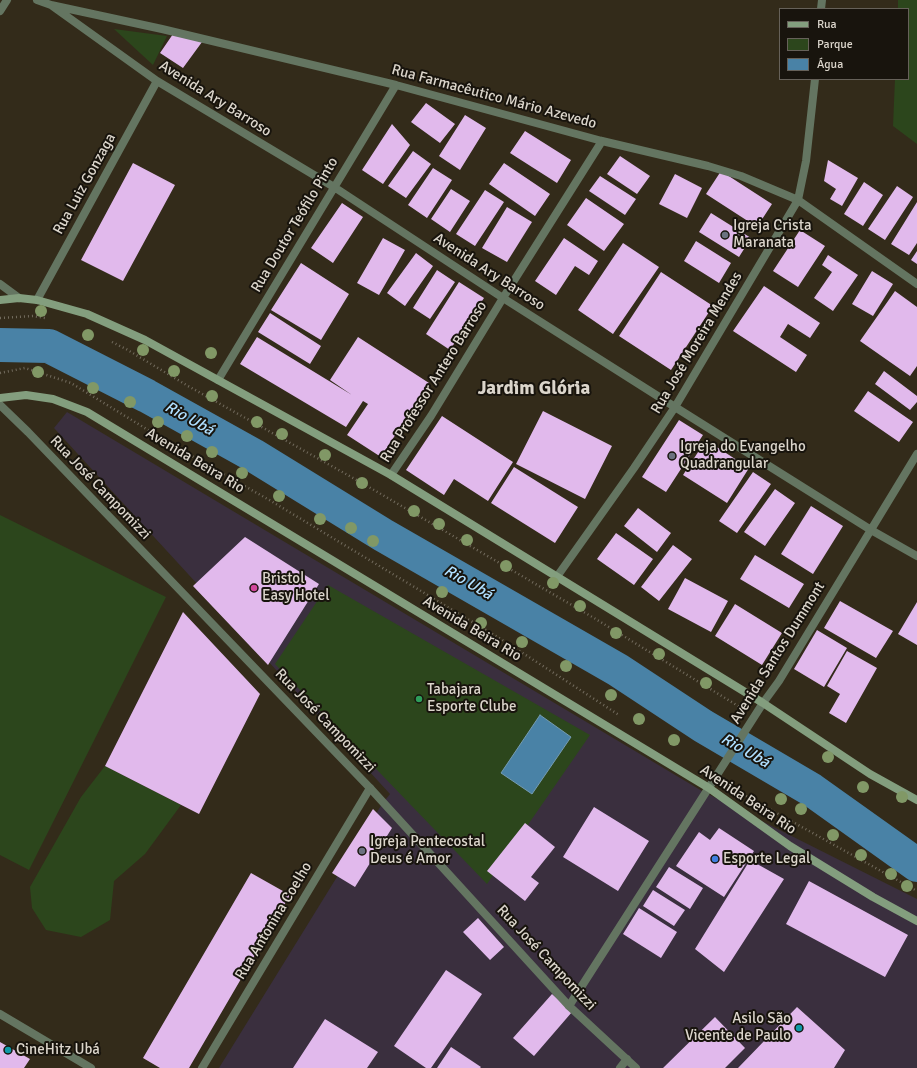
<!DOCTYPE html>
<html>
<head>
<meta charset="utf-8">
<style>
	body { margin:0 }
	#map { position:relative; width:917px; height:1068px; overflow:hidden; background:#332b1a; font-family:Signika,sans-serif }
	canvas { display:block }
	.legend { position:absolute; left:779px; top:8px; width:130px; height:72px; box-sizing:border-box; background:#18140d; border:1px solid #666159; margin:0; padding:5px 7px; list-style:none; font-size:12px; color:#dbd5cb }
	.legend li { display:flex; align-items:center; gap:8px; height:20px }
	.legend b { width:20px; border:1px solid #666159 }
</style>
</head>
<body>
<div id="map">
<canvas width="917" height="1068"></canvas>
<ul class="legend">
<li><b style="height:5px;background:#839e7e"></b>Rua</li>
<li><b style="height:11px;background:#2c461c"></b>Parque</li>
<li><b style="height:11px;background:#4982a6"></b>Água</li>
</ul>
</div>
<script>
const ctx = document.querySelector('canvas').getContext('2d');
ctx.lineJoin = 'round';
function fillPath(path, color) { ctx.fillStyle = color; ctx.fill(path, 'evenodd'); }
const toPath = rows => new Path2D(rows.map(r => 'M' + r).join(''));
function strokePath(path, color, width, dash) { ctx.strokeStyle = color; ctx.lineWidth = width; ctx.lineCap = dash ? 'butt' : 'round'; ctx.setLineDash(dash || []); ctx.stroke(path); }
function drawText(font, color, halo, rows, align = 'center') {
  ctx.font = font + ' Signika,sans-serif'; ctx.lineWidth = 4; ctx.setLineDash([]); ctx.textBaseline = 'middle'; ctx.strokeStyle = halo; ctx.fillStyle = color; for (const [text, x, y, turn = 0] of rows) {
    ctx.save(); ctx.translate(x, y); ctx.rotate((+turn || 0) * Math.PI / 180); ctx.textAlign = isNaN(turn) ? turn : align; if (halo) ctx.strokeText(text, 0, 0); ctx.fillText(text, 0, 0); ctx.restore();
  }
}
fillPath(toPath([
	[67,412,702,791,917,899,917,1068,219,1068,382,804,390,794,54,428]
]), '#3a2f3e');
fillPath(toPath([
	[898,0,917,0,917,144,893,126,895,79,908,79,908,9,898,9],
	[114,29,167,36,153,65],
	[0,515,166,597,29,870,0,855],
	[328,585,590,735,487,884,275,664],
	[105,766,181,805,145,854,114,881,110,920,81,937,46,930,32,908,30,887,81,797]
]), '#2c461c');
const water = toPath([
	[540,715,571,737,532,794,501,773,540,715]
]);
fillPath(water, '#4982a6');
strokePath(water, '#759bb1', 1);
strokePath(toPath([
	[0,345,49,346,147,396,253,455,383,535,618,670,703,726,812,790,917,865]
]), '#4982a6', 34);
fillPath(toPath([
	[173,34,202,42,183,68,160,53],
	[426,103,455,124,440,143,411,122],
	[465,115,486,128,460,170,439,156],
	[392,124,410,145,383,184,362,170],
	[525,131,571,160,557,183,510,153],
	[413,151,431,164,406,198,388,186],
	[620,156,650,176,637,194,607,174],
	[828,160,858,178,842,206,830,199,836,189,824,181],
	[133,163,175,185,123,281,81,260],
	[504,163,550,194,535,216,489,184],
	[433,168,452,180,427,218,408,205],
	[721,171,772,204,757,227,706,194],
	[675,174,702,188,687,218,659,204],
	[600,176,636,199,625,215,589,191],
	[864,182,883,195,863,226,844,214],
	[897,186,913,197,885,240,868,229],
	[451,189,470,201,450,232,431,219],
	[485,190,504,202,475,246,456,234],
	[586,198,624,224,604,251,567,225],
	[917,202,917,243,909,255,891,244],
	[342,203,363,217,333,263,311,248],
	[507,207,532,222,507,262,482,248],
	[711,213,751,238,739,257,699,232],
	[800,230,825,246,798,287,773,271],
	[383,238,405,250,379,295,357,283],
	[564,238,598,261,589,275,575,266,556,295,535,281],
	[696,241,731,263,719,283,684,261],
	[623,243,659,267,613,334,578,310],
	[917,251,917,264,911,260],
	[416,253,433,266,405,306,387,293],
	[828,255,858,275,833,311,814,298,832,272,822,265],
	[301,263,349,294,321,340,271,310],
	[437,270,455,282,430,319,413,308],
	[872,271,893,284,873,316,852,304],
	[661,272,713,306,671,370,619,336],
	[459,282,484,298,450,350,426,334],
	[764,286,820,323,810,338,788,324,780,337,807,355,796,372,733,331],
	[895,291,917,307,917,366,910,376,860,341],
	[270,313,321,346,310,364,258,332],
	[257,337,352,395,330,380,358,337,429,383,381,457,347,435,368,404,363,401,346,427,240,364],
	[884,371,917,396,917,402,910,410,875,384],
	[868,391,913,422,899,442,854,411],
	[543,411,612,446,585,499,516,464],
	[442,416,513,462,488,501,454,479,444,495,406,470],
	[679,420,703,435,666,492,642,477],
	[706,440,749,468,727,503,683,475],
	[514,467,578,507,555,543,491,503],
	[753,472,771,484,737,533,719,521],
	[775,489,795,503,765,546,744,532],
	[811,506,843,526,813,574,781,554],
	[638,508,671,533,657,552,624,526],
	[616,533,653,559,634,585,597,559],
	[245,537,319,584,268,665,193,586],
	[673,545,692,559,659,601,641,587],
	[755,555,804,584,789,608,740,579],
	[685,578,728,601,711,632,668,609],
	[840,601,893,631,876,658,824,628],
	[917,602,917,645,898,634],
	[735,604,782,633,762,665,715,636],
	[183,612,260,694,199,814,105,766],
	[817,630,847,648,824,687,794,669],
	[847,651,877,668,846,723,829,713,840,694,827,686],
	[594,807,649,841,618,891,563,857],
	[373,809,392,828,355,887,332,873],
	[525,823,555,847,531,877,539,883,525,901,487,871],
	[719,828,754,851,724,897,676,866,699,832,710,840],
	[750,860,784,879,724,972,695,949],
	[669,867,703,888,690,909,656,887],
	[251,873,290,895,189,1068,160,1068,143,1058],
	[809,881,908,935,885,977,786,924],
	[653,890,685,910,674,926,643,906],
	[639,908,677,932,661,958,623,934],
	[478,918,504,947,490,960,463,932],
	[446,970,482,994,431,1068,426,1068,394,1046],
	[552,994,572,1012,534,1056,513,1038],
	[797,1007,845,1050,834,1068,738,1068],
	[715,1017,745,1048,725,1068,663,1068],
	[325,1019,378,1052,367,1068,293,1068],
	[0,1042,30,1059,24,1068,0,1068],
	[451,1047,481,1067,480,1068,437,1068]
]), '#e1b9ec');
strokePath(toPath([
	[0,318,33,316,45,318],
	[112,342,126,349,188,386,362,483,594,618,743,709],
	[0,373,25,368,71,383,176,447,271,501,421,591,504,641,619,715],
	[746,796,917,891]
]), '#736c5e', 2.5, [1, 3]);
strokePath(toPath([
	[37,0,51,5,162,29,396,85,602,141,708,166,741,176,798,200,917,284],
	[51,5,157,81,334,187,503,298,675,407,871,530,917,556],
	[821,9,822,0],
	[0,11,7,0],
	[0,284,19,298],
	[37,300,157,81],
	[218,380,396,85],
	[391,475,431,416,503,298,602,141],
	[556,578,634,468,675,407,798,200,806,161,815,79],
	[569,1006,763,703,779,681,917,454],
	[202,1068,370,788]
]), '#647561', 8);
strokePath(toPath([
	[0,405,28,432,370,788,569,1006,636,1068],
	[0,1014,91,1068],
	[620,1068,627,1059]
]), '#647561', 8);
strokePath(toPath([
	[0,300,19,298,37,300,87,314,145,340,391,475,763,703,870,774,917,800],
	[0,398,26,395,53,399,87,412,709,788,790,846,873,897,917,921]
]), '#839e7e', 8);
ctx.fillStyle = '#819866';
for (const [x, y] of [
	[41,311],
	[88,335],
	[143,350],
	[211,353],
	[174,371],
	[38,372],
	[93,388],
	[212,396],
	[130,402],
	[158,422],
	[257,422],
	[282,434],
	[187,436],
	[212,452],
	[325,455],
	[242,473],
	[362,483],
	[279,496],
	[414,511],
	[320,519],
	[439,524],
	[351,528],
	[467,540],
	[373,541],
	[506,566],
	[553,583],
	[442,592],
	[580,606],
	[481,623],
	[616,633],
	[522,642],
	[659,654],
	[566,666],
	[706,683],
	[611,695],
	[639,719],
	[674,740],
	[828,757],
	[863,787],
	[902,797],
	[781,799],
	[801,809],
	[833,835],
	[861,855],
	[891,874],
	[907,886]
]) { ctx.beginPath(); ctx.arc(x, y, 6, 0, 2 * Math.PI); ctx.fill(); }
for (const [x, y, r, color] of [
	[725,235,4,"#6b7280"],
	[672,456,4,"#6b7280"],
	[254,588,4,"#d1479c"],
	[419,699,4,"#2e9e5b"],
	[362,851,4,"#6b7280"],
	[715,859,4,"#3f7fe0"],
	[799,1028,4,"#0f9aa8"],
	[8,1050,4,"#0f9aa8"]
]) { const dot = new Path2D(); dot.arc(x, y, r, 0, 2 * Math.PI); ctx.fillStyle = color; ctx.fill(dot); strokePath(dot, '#18140d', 1.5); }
drawText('15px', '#dbd5cb', '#18140d', [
	["Rua Farmacêutico Mário Azevedo",494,97,15],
	["Avenida Ary Barroso",215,99,32],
	["Rua Luiz Gonzaga",85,184,-61],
	["Rua Doutor Teófilo Pinto",295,225,-59],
	["Avenida Ary Barroso",489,272,33],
	["Rua José Moreira Mendes",697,343,-59],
	["Rua Professor Antero Barroso",434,382,-58],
	["Avenida Beira Rio",195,461,31],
	["Rua José Campomizzi",100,488,46],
	["Avenida Beira Rio",472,629,31],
	["Avenida Santos Dummont",778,653,-58],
	["Rua José Campomizzi",325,721,46],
	["Avenida Beira Rio",748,800,34],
	["Rua Antonina Coelho",274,921,-59],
	["Rua José Campomizzi",546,958,47]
]);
drawText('15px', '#dbd5cb', '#18140d', [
	["Igreja Crista",733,226],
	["Maranata",733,243],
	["Igreja do Evangelho",680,447],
	["Quadrangular",680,464],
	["Bristol",262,579],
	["Easy Hotel",262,596],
	["Tabajara",427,690],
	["Esporte Clube",427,707],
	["Igreja Pentecostal",370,842],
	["Deus é Amor",370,859],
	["Esporte Legal",723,859],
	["Asilo São",791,1019,"right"],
	["Vicente de Paulo",791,1036,"right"],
	["CineHitz Ubá",16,1050]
], 'left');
drawText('italic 16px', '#afdfff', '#18140d', [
	["Rio Ubá",189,419,29],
	["Rio Ubá",468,583,30],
	["Rio Ubá",745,751,30]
]);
drawText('bold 19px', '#dbd5cb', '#18140d', [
	["Jardim Glória",534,389]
]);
</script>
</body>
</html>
